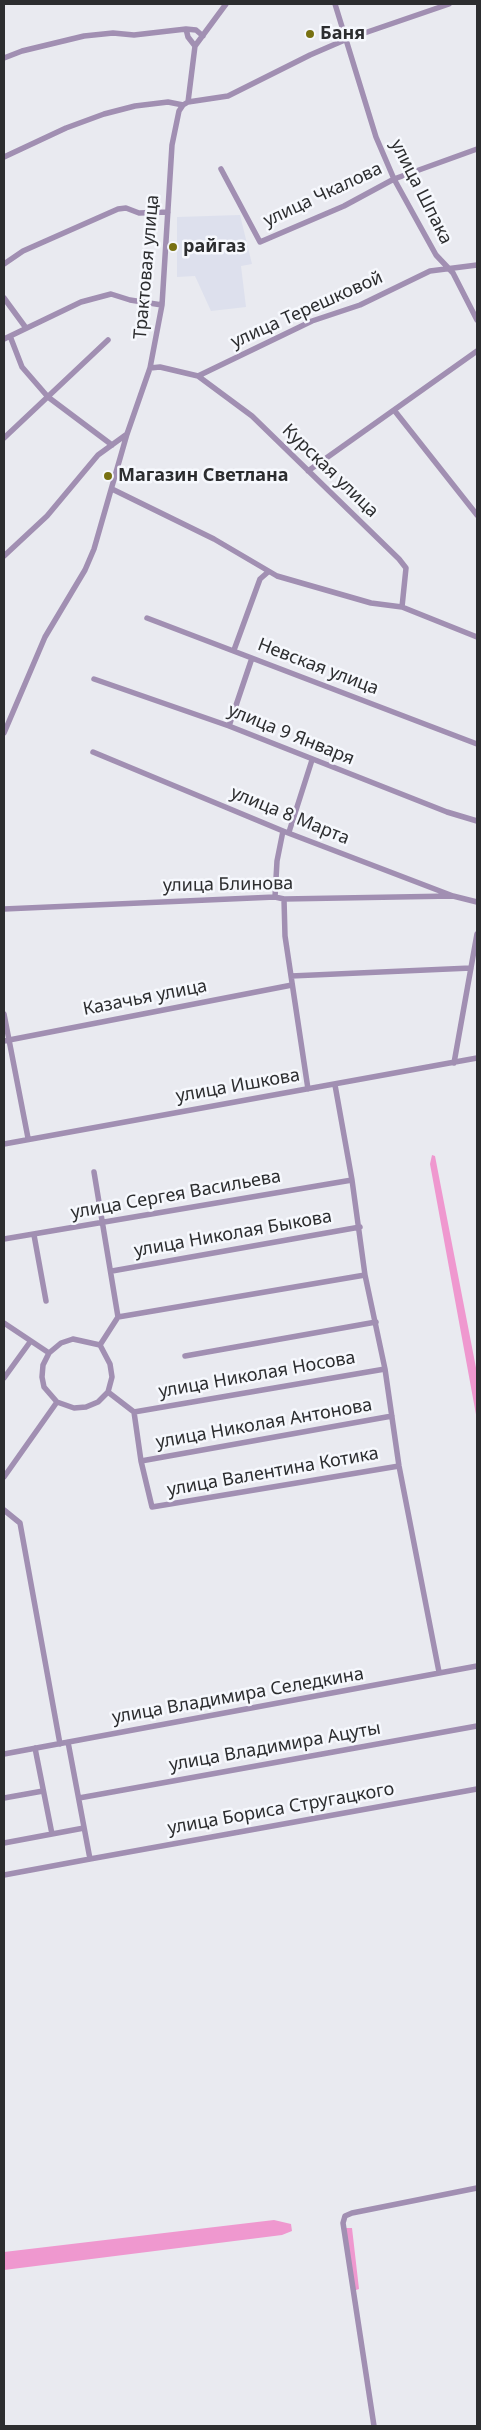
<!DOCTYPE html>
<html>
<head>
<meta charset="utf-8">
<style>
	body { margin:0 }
	#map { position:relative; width:481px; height:2430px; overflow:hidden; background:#e9eaf0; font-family:"Noto Sans",sans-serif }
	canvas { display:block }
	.frame { position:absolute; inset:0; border:5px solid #2c2d2f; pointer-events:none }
</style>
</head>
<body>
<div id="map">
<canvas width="481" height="2430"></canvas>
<div class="frame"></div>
</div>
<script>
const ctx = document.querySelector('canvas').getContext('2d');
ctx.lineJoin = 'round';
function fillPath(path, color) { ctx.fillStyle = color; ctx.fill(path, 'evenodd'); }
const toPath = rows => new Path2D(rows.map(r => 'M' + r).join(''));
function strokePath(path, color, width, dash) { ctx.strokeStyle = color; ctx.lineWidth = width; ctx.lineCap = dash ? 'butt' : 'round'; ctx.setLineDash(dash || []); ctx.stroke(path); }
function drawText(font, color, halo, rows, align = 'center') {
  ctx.font = font + ' "Noto Sans",sans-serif'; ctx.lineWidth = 5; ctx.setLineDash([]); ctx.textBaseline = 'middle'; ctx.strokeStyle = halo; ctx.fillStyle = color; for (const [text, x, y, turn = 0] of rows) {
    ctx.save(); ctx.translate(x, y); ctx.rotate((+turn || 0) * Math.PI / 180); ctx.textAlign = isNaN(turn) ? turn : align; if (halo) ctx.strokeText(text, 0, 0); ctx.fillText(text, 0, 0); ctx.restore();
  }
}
fillPath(toPath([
	[240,215,252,264,241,266,246,307,211,311,195,276,177,277,177,217]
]), '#dde0ed');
fillPath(toPath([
	[432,1155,435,1156,477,1373,477,1420,430,1164],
	[274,2220,291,2224,292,2231,282,2235,4,2270,4,2252],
	[345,2228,352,2228,359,2289,353,2291]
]), '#ef98cf');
strokePath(toPath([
	[335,4,376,137,394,179,436,255,453,273,477,320],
	[186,29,196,30,203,36],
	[4,58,22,51,84,36,113,33,134,35,186,29,188,37,195,46],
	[188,102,195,46,226,4],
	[4,157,66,128,104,114,135,106,168,102,183,105,188,102,228,96,310,55,347,39,449,4],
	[221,169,260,242,344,206,394,179,477,149],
	[4,264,23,251,118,209,126,208,139,213,168,212],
	[4,298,26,328],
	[10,336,22,367,48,397,112,445],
	[4,339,81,302,111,294,130,300,162,305],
	[150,368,160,367,198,376,312,321,360,305,430,271,477,265],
	[198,376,252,416,399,559,406,568,402,607],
	[394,410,477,515],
	[4,438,108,340],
	[308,471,477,351],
	[112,489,214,539,277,576,371,603,402,607,477,637],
	[4,556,47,516,98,455,127,434],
	[147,618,477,744],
	[234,650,260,579,268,572],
	[94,679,229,726,447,812,477,821],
	[229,726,252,658],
	[4,733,45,637,85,570,94,549,127,434,150,368,162,305,172,145,179,111,183,105],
	[93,752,283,831,453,896,477,902],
	[289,832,312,760],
	[275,897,277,861,283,831],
	[284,899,285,936,308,1089],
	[4,909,275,897,284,899,453,896],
	[291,976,471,968],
	[4,1014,28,1138],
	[4,1041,292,985],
	[454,1063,477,934],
	[335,1085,352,1180,365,1275,385,1369,399,1466,439,1672],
	[4,1144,477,1058],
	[94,1172,118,1317,100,1345],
	[34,1235,46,1301],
	[4,1239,352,1180],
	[112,1271,360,1227],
	[118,1317,365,1275],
	[4,1323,49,1353],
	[73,1339,100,1345,110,1364,112,1377,108,1392,98,1402,86,1407,74,1408,57,1402,44,1387,42,1377,43,1365,49,1353,61,1343,73,1339],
	[185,1356,376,1322],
	[4,1378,30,1342],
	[108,1392,134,1412,141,1461,152,1507,399,1466],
	[134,1412,385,1369],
	[141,1461,392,1416],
	[4,1477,57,1402],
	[4,1510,20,1523,60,1744],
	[68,1742,90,1859,477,1789],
	[35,1748,52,1834],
	[4,1754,477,1666],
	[4,1798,43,1791],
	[79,1798,477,1726],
	[4,1843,84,1828],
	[4,1875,90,1859],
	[374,2426,343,2223,345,2216,352,2213,477,2188]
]), '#a18fb2', 5.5);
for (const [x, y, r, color] of [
	[310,34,5,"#787112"],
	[173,247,5,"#787112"],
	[108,476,5,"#787112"]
]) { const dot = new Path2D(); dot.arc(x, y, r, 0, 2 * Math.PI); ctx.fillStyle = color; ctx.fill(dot); strokePath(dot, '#f6f8fd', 2); }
drawText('bold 18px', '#2c2d2f', '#f6f8fd', [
	["Баня",320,34],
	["райгаз",183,247],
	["Магазин Светлана",118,476]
], 'left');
drawText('18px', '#2c2d2f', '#f6f8fd', [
	["улица Шпака",421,192,63],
	["улица Чкалова",323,195,-25],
	["Трактовая улица",147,267,-85],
	["улица Терешковой",307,310,-24],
	["Курская улица",330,471,44],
	["Невская улица",318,667,21],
	["улица 9 Января",291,735,22],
	["улица 8 Марта",290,816,22],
	["улица Блинова",228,885,-1],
	["Казачья улица",145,998,-11],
	["улица Ишкова",238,1086,-10],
	["улица Сергея Васильева",176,1195,-10],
	["улица Николая Быкова",233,1234,-10],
	["улица Николая Носова",257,1375,-10],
	["улица Николая Антонова",264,1424,-10],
	["улица Валентина Котика",273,1472,-10],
	["улица Владимира Селедкина",238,1696,-10],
	["улица Владимира Ацуты",275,1747,-10],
	["улица Бориса Стругацкого",281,1809,-10]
]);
</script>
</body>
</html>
